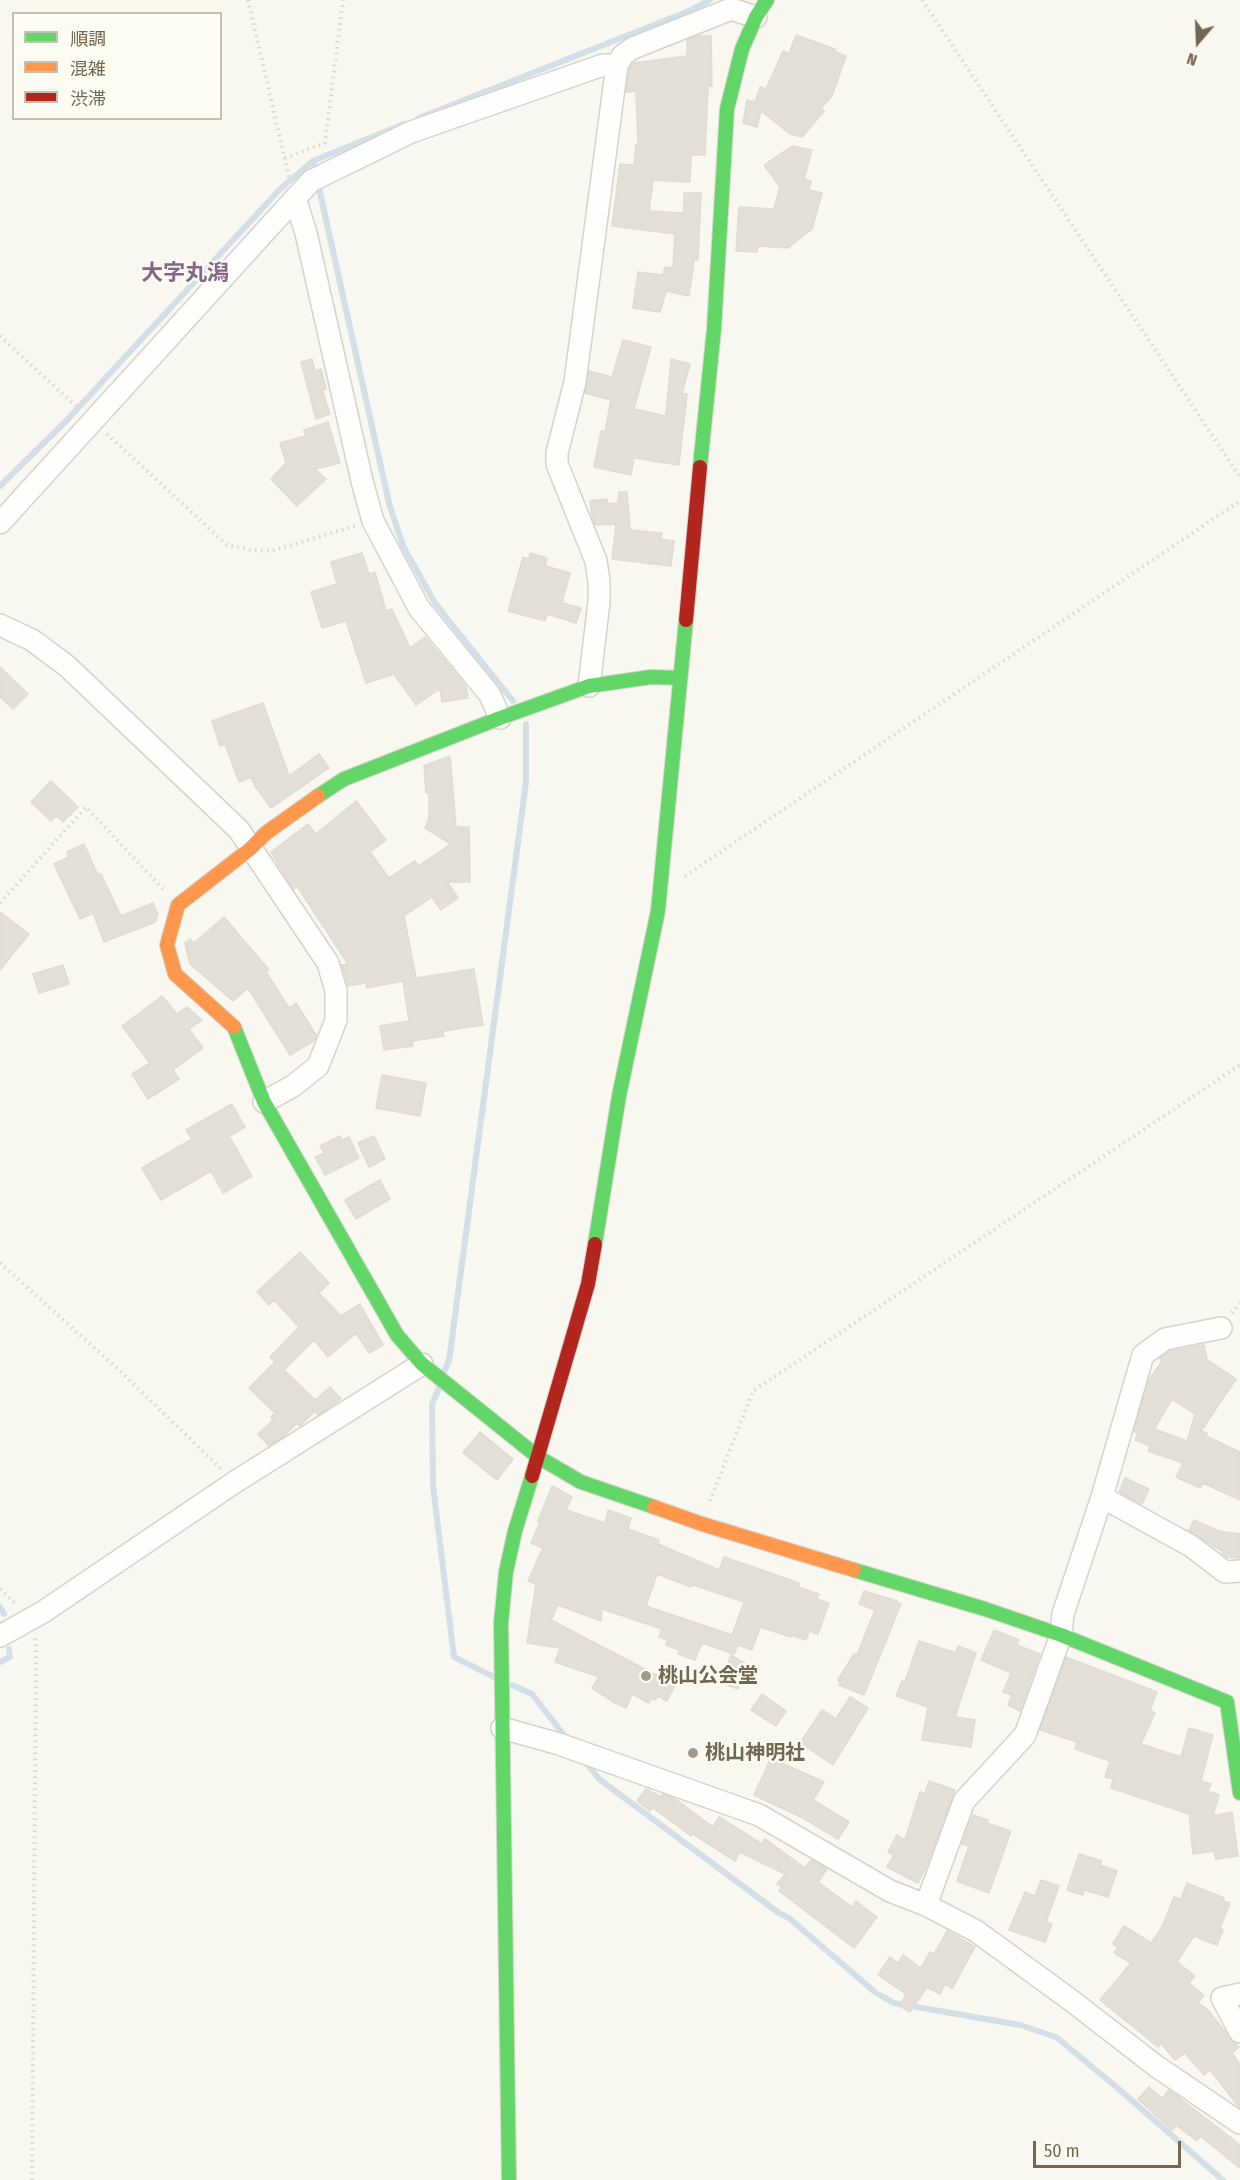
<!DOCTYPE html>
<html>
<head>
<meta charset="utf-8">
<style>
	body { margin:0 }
	#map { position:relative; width:1240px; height:2180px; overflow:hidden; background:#f8f7f0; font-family:"Fira Sans Condensed","Noto Sans JP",sans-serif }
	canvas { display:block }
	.legend { position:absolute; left:12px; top:12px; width:210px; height:108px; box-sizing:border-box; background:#fdfcf3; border:2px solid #c6c0b3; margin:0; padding:8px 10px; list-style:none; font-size:18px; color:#746752 }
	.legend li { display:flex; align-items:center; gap:12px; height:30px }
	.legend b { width:30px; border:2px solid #c6c0b3 }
	.north { position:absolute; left:1168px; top:12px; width:60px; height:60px; -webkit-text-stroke:4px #fdfcf3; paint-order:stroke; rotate:199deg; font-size:16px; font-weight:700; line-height:24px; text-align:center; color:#746752 }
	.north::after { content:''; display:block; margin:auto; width:21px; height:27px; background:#746752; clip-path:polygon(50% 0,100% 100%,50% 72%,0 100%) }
	.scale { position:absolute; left:1033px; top:2141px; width:148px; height:27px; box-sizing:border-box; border:3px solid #746752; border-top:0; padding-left:8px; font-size:18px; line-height:21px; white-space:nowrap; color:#746752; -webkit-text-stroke:4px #fdfcf3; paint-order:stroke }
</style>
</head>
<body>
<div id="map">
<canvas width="1240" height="2180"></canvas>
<ul class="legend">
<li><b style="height:8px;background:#63d668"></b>順調</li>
<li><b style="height:8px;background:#ff974d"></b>混雑</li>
<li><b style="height:8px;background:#b3261e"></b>渋滞</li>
</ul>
<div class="north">N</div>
<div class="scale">50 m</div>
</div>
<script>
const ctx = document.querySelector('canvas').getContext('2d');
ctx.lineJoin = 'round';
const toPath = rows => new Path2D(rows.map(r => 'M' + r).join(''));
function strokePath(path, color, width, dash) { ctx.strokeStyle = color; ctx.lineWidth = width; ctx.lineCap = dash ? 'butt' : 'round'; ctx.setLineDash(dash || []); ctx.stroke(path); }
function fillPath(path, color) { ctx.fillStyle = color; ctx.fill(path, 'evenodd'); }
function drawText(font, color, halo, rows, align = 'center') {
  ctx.font = font + ' "Fira Sans Condensed","Noto Sans JP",sans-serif'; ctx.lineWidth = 4.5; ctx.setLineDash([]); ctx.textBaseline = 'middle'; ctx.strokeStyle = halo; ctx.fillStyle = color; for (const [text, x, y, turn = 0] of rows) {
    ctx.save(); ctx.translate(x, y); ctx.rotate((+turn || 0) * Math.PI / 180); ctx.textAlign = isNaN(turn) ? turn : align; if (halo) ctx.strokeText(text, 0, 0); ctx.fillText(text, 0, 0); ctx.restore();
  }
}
strokePath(toPath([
	[419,118,689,11,710,0],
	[313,161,389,503,403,546,435,603,513,701],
	[0,486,67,420,281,188,313,161,404,124],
	[444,1372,449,1361,526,782,526,724],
	[439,1388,432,1404,433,1486,454,1657,494,1677],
	[0,1607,4,1614],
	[0,1662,10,1657,9,1649],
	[512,1685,532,1694,567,1739],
	[583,1759,599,1779,779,1913,789,1918,876,1993,894,2003,1020,2025,1056,2037,1114,2085,1223,2180]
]), '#d3e0e7', 6);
const building = toPath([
	[796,35,835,49,834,51,846,56,832,96,821,108,824,111,802,137,790,134,761,111,757,127,743,123,747,100,755,102,760,87,766,89,783,51,789,54,796,35],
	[698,36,711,36,712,86,708,86,705,155,691,155,690,182,653,180,649,211,684,213,684,193,701,193,698,260,694,260,689,296,666,291,660,312,633,308,638,272,663,275,665,267,673,268,675,234,612,226,620,164,634,165,636,145,638,145,636,91,626,92,629,69,634,63,687,56,687,40,698,36],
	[792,146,812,150,804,179,811,181,809,190,822,193,812,229,788,248,758,246,757,252,736,251,739,207,774,209,780,187,764,165,792,146],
	[623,340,651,347,634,409,666,416,671,359,690,364,682,394,687,394,679,465,634,458,631,475,594,467,601,431,605,432,611,400,585,393,589,371,612,377,623,340],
	[312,359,315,371,321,369,326,389,322,390,330,414,316,419,301,362,312,359],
	[328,422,340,463,315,469,326,479,297,506,271,479,286,463,280,443,305,436,304,430,328,422],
	[619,492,627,492,630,530,662,533,661,539,674,541,671,566,612,559,616,524,595,525,592,516,590,501,607,499,607,504,618,503,619,492],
	[362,553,369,574,375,572,386,611,392,609,410,648,425,637,466,686,468,698,442,702,440,689,416,705,394,674,366,683,346,621,322,628,311,592,337,584,331,562,362,553],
	[530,553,547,558,545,566,570,573,562,603,581,608,576,623,547,614,545,621,508,611,523,557,529,559,530,553],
	[0,667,28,694,13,709,0,697,0,667],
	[263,703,289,776,319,754,329,768,271,808,255,786,251,777,239,782,225,744,220,746,212,721,263,703],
	[450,756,456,827,469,827,470,882,447,882,458,898,441,910,432,897,404,916,416,978,474,969,483,1025,443,1031,444,1036,412,1041,413,1046,384,1050,380,1026,409,1021,403,981,367,988,366,983,348,986,342,965,348,964,297,886,294,889,292,887,271,852,308,824,316,834,356,801,386,840,370,852,389,878,415,861,418,866,451,844,425,828,429,819,429,792,426,793,424,766,450,756],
	[51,781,78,807,63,822,56,816,51,821,31,802,51,781],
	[84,844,98,875,101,874,121,916,153,903,158,914,155,922,104,942,93,913,80,919,54,864,69,857,67,852,84,844],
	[0,912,29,934,0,970,0,912],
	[224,917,269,970,266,972,289,1008,296,1003,316,1035,315,1040,290,1055,248,988,233,1001,190,964,185,943,190,939,194,943,224,917],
	[63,965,69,984,39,993,33,974,63,965],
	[162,996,177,1014,187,1007,202,1020,189,1029,203,1048,173,1070,179,1079,148,1099,132,1074,150,1063,122,1026,162,996],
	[382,1075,426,1083,420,1116,376,1108,382,1075],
	[232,1104,245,1127,229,1136,252,1176,223,1193,211,1171,161,1200,142,1168,192,1139,186,1130,232,1104],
	[340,1136,342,1140,349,1137,359,1158,325,1175,315,1157,324,1153,320,1146,340,1136],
	[374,1136,385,1159,369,1167,358,1143,374,1136],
	[380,1180,390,1199,356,1219,345,1200,380,1180],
	[300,1252,329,1283,319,1293,341,1316,360,1304,383,1345,369,1353,356,1333,328,1357,314,1340,284,1370,315,1400,330,1387,341,1399,318,1415,315,1411,300,1426,297,1423,283,1437,269,1446,258,1434,273,1420,271,1417,275,1413,249,1388,275,1362,270,1357,299,1327,274,1300,269,1305,257,1292,300,1252],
	[1204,1345,1207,1360,1236,1379,1201,1431,1207,1433,1206,1436,1240,1452,1240,1500,1203,1483,1200,1488,1176,1477,1183,1463,1148,1451,1150,1446,1135,1440,1138,1433,1134,1432,1148,1382,1161,1362,1160,1358,1170,1351,1204,1345],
	[1172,1399,1195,1414,1187,1441,1154,1429,1172,1399],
	[480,1432,513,1459,497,1480,463,1453,480,1432],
	[1125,1478,1149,1489,1142,1504,1119,1492,1125,1478],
	[552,1486,572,1497,566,1510,605,1523,608,1510,631,1518,628,1529,659,1540,658,1544,719,1570,724,1557,799,1583,798,1587,819,1594,817,1599,829,1603,818,1634,809,1631,806,1640,791,1635,791,1637,760,1627,752,1650,738,1645,734,1654,702,1643,695,1660,678,1654,679,1650,666,1645,667,1640,659,1637,662,1629,602,1609,601,1621,558,1605,551,1620,675,1685,667,1701,658,1696,655,1700,651,1698,649,1703,632,1694,626,1708,613,1702,592,1688,599,1677,555,1662,560,1648,527,1643,536,1584,528,1581,543,1548,531,1543,540,1522,538,1521,552,1486],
	[657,1574,691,1587,693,1585,744,1602,732,1635,646,1606,657,1574],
	[1194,1520,1218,1531,1240,1534,1240,1558,1226,1557,1222,1553,1222,1551,1189,1531,1194,1520],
	[864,1591,897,1601,896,1602,901,1604,864,1695,839,1685,840,1681,838,1680,854,1654,857,1655,875,1610,859,1604,864,1591],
	[994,1630,1019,1640,1017,1645,1040,1654,1020,1711,1008,1705,1012,1695,1003,1692,1011,1673,981,1660,994,1630],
	[919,1641,956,1653,958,1646,976,1653,955,1717,975,1720,971,1747,922,1740,928,1707,896,1696,902,1681,905,1682,919,1641],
	[731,1655,747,1665,738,1689,721,1683,731,1655],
	[1066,1657,1157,1692,1150,1710,1155,1713,1141,1744,1181,1757,1189,1728,1213,1735,1201,1781,1211,1784,1208,1791,1219,1795,1213,1816,1232,1812,1238,1856,1216,1859,1214,1851,1193,1854,1189,1814,1111,1788,1113,1779,1105,1777,1110,1761,1075,1749,1077,1742,1040,1730,1066,1657],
	[762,1694,786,1711,776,1726,751,1710,762,1694],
	[850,1697,868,1708,833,1765,802,1744,802,1740,822,1710,836,1719,850,1697],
	[771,1758,824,1782,813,1800,849,1822,838,1839,805,1819,754,1795,771,1758],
	[929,1781,955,1790,926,1867,918,1883,887,1867,894,1855,888,1852,897,1835,905,1840,920,1792,925,1793,929,1781],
	[646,1789,661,1797,650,1811,637,1801,646,1789],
	[663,1794,674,1798,713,1827,719,1817,762,1844,765,1839,805,1868,811,1860,827,1869,818,1882,852,1907,856,1901,877,1917,854,1948,779,1891,782,1887,777,1884,785,1874,740,1852,735,1861,693,1834,691,1836,653,1808,663,1794],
	[973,1815,988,1820,987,1823,1011,1831,989,1893,957,1881,969,1846,962,1844,973,1815],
	[1079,1854,1102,1861,1100,1865,1117,1871,1108,1897,1084,1890,1083,1895,1067,1890,1079,1854],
	[1041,1880,1059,1886,1046,1922,1052,1924,1045,1942,1009,1930,1025,1892,1035,1896,1041,1880],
	[1187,1883,1224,1898,1223,1901,1230,1903,1220,1928,1223,1930,1217,1945,1194,1936,1177,1962,1195,1976,1189,1983,1204,1995,1198,2003,1207,2009,1224,2030,1229,2038,1239,2047,1232,2053,1240,2065,1240,2108,1210,2070,1204,2075,1185,2053,1175,2060,1161,2043,1158,2047,1100,2000,1131,1963,1114,1953,1118,1947,1113,1944,1124,1926,1151,1943,1162,1927,1174,1897,1181,1899,1187,1883],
	[947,1931,975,1947,952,1989,945,1984,940,1994,927,1987,910,2012,900,2006,906,1994,878,1975,890,1957,898,1963,903,1955,921,1968,930,1952,934,1954,947,1931],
	[1149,2087,1162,2098,1169,2090,1240,2145,1240,2168,1200,2136,1197,2141,1176,2125,1172,2130,1138,2099,1149,2087]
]);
fillPath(building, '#e4e0d7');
strokePath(building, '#e0dcd3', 1.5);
const street = toPath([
	[295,198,306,233,362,481,373,521,419,608,490,695,500,718],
	[0,523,311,181,411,132,603,65,617,65],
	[0,625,32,640,67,666,239,830,328,963,336,991,336,1020,318,1066,293,1086,264,1102],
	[589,686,599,602,599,581,596,561,557,464,557,453,575,382,617,65,623,55,633,48,731,9,756,17],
	[1102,1497,1191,1546,1225,1572,1240,1571],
	[0,1636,43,1612,235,1482,422,1364],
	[502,1728,559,1744,759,1815,890,1891,926,1905,976,1931,1072,2001,1156,2066,1240,2123],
	[926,1905,964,1801,1025,1735,1061,1635,1063,1614,1102,1497,1143,1355,1165,1339,1221,1328],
	[1240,1994,1222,1998,1240,2032]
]);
const fast = toPath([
	[700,467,714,329,727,109,742,49,756,17,767,0],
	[318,796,344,779,500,718,589,686,651,677,680,678],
	[234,1027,264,1102,397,1335,422,1364,538,1457,581,1482,654,1507],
	[595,1244,619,1096,658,911,686,620],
	[854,1570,985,1609,1061,1635,1227,1702,1240,1793],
	[509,2180,501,1623,506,1572,515,1531,532,1476]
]);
const slow = toPath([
	[234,1027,175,974,167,945,178,905,250,849,266,833,318,796],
	[654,1507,702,1524,854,1570]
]);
const jam = toPath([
	[686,620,700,467],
	[532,1476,588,1284,595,1244]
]);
strokePath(street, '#d6d3cc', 24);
strokePath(fast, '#d5d3cb', 16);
strokePath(slow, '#d5d3cb', 16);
strokePath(jam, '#d5d3cb', 16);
strokePath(toPath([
	[248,0,289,177],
	[922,0,1240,477],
	[285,158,325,143,343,0],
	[0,336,79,409],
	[107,434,227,545,251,550,271,551,355,526],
	[685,876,1240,501],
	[0,903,86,807,163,889],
	[0,1263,119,1370,221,1469],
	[1232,1313,1240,1303],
	[710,1501,753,1391,1240,1065],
	[0,1589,17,1605],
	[32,2180,36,1643,34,1637]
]), '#dad7d0', 4, [1.5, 4.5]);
strokePath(street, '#fefefd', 21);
strokePath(fast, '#63d668', 14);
strokePath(slow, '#ff974d', 14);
strokePath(jam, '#b3261e', 14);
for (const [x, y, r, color] of [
	[646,1676,6,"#a29989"],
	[693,1753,6,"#a29989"]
]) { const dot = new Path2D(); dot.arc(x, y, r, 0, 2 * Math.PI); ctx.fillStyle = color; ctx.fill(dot); strokePath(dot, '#fdfcf3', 2); }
drawText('bold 20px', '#746752', '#fdfcf3', [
	["桃山公会堂",658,1676],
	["桃山神明社",705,1753]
], 'left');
drawText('bold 22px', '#856688', '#fdfcf3', [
	["大字丸潟",185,274]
]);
</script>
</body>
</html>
